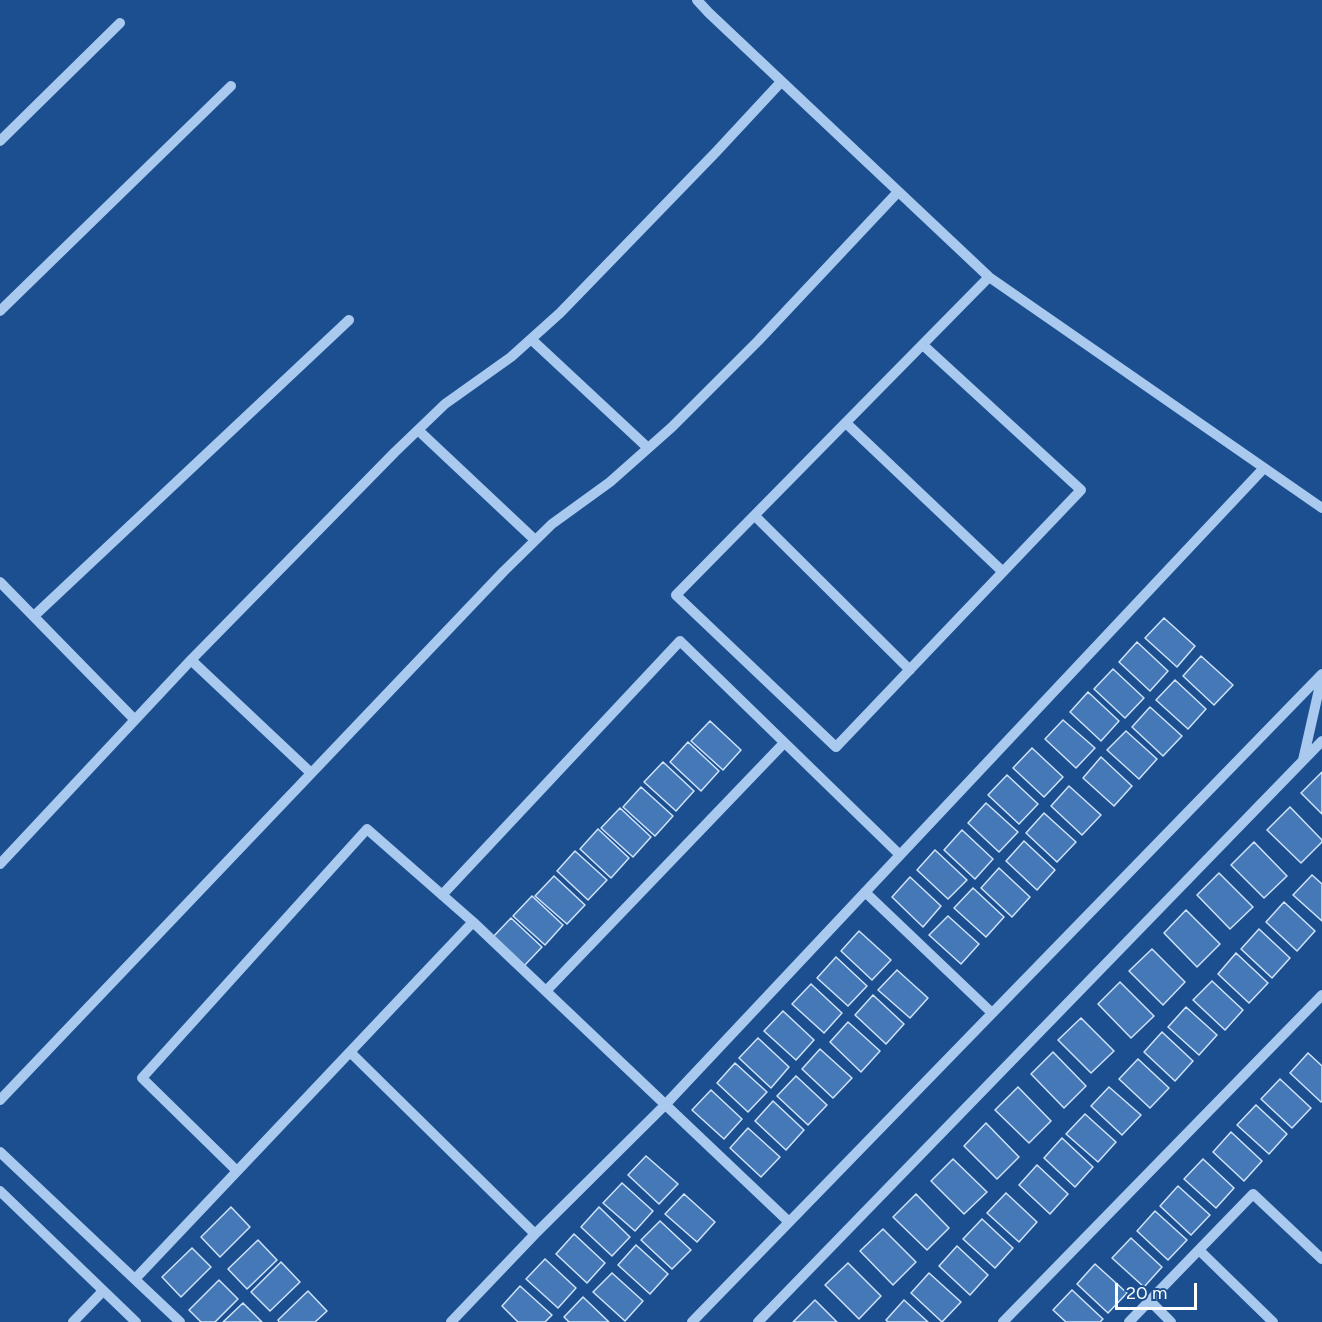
<!DOCTYPE html>
<html>
<head>
<meta charset="utf-8">
<style>
	body { margin:0 }
	#map { position:relative; width:1322px; height:1322px; overflow:hidden; background:#1b4f8f; font-family:Figtree,sans-serif }
	canvas { display:block }
	.scale { position:absolute; left:1115px; top:1283px; width:82px; height:27px; box-sizing:border-box; border:3px solid #fff; border-top:0; padding-left:8px; font-size:18px; line-height:21px; white-space:nowrap; color:#fff; -webkit-text-stroke:4px #1b4f8f; paint-order:stroke }
</style>
</head>
<body>
<div id="map">
<canvas width="1322" height="1322"></canvas>
<div class="scale">20 m</div>
</div>
<script>
const ctx = document.querySelector('canvas').getContext('2d');
ctx.lineJoin = 'round';
function fillPath(path, color) { ctx.fillStyle = color; ctx.fill(path, 'evenodd'); }
const toPath = rows => new Path2D(rows.map(r => 'M' + r).join(''));
function strokePath(path, color, width, dash) { ctx.strokeStyle = color; ctx.lineWidth = width; ctx.lineCap = dash ? 'butt' : 'round'; ctx.setLineDash(dash || []); ctx.stroke(path); }
const building = toPath([
	[1164,618,1195,646,1177,667,1145,638,1164,618],
	[1137,642,1168,671,1150,691,1119,662,1137,642],
	[1201,656,1233,685,1214,705,1183,676,1201,656],
	[1113,669,1144,698,1125,718,1094,689,1113,669],
	[1175,680,1206,709,1188,729,1156,700,1175,680],
	[1088,692,1119,721,1101,741,1070,712,1088,692],
	[1150,707,1182,736,1163,756,1132,727,1150,707],
	[1063,720,1095,748,1076,768,1045,739,1063,720],
	[710,721,741,750,723,770,691,741,710,721],
	[1126,731,1157,759,1139,779,1107,750,1126,731],
	[688,742,719,771,701,791,670,762,688,742],
	[1032,748,1063,777,1044,797,1013,768,1032,748],
	[1101,757,1132,786,1114,806,1083,778,1101,757],
	[663,762,694,791,676,811,644,782,663,762],
	[1322,772,1322,814,1301,793,1322,772],
	[1007,775,1038,804,1019,824,988,795,1007,775],
	[1069,786,1101,815,1082,835,1051,806,1069,786],
	[641,787,673,816,655,836,623,807,641,787],
	[986,803,1018,832,999,852,968,823,986,803],
	[1290,807,1322,840,1322,842,1301,863,1267,830,1290,807],
	[620,808,651,837,633,857,601,828,620,808],
	[1044,813,1076,842,1057,862,1026,833,1044,813],
	[598,829,629,858,611,878,580,849,598,829],
	[962,830,993,859,975,879,944,850,962,830],
	[1024,841,1055,870,1037,890,1006,861,1024,841],
	[1254,842,1287,876,1264,898,1231,865,1254,842],
	[935,850,967,880,948,899,917,870,935,850],
	[575,851,607,880,588,900,557,871,575,851],
	[999,868,1030,897,1012,917,981,888,999,868],
	[1219,873,1253,907,1230,929,1197,895,1219,873],
	[1312,875,1322,884,1322,921,1293,895,1312,875],
	[554,876,585,905,567,924,535,896,554,876],
	[910,877,941,906,923,927,892,897,910,877],
	[973,888,1004,917,986,937,954,908,973,888],
	[532,896,563,925,545,945,513,916,532,896],
	[1284,902,1315,931,1297,951,1266,922,1284,902],
	[1186,910,1220,944,1197,967,1164,933,1186,910],
	[948,916,979,944,961,964,929,935,948,916],
	[511,918,542,947,523,967,492,938,511,918],
	[1259,929,1290,958,1272,978,1241,949,1259,929],
	[859,931,891,960,872,980,841,951,859,931],
	[1152,949,1185,982,1163,1005,1129,971,1152,949],
	[1236,953,1268,983,1249,1003,1218,974,1236,953],
	[836,957,867,986,848,1006,817,978,836,957],
	[897,970,928,998,910,1018,878,990,897,970],
	[1212,981,1243,1010,1225,1030,1193,1000,1212,981],
	[1120,982,1154,1016,1131,1038,1098,1004,1120,982],
	[811,984,842,1013,824,1033,792,1004,811,984],
	[873,995,904,1024,886,1044,855,1015,873,995],
	[1186,1007,1217,1035,1199,1055,1168,1027,1186,1007],
	[783,1011,814,1040,796,1060,764,1031,783,1011],
	[1081,1018,1114,1051,1091,1073,1058,1040,1081,1018],
	[848,1022,880,1051,861,1072,830,1042,848,1022],
	[1162,1032,1193,1061,1175,1081,1144,1052,1162,1032],
	[758,1038,789,1067,771,1088,739,1058,758,1038],
	[820,1049,852,1078,833,1098,802,1069,820,1049],
	[1053,1052,1086,1086,1064,1108,1031,1074,1053,1052],
	[1308,1053,1322,1066,1322,1101,1321,1102,1290,1073,1308,1053],
	[1138,1059,1169,1088,1150,1108,1119,1079,1138,1059],
	[735,1063,767,1092,748,1112,717,1083,735,1063],
	[796,1076,827,1105,808,1125,777,1096,796,1076],
	[1280,1079,1311,1108,1292,1128,1261,1099,1280,1079],
	[1018,1087,1051,1121,1029,1143,995,1110,1018,1087],
	[1109,1087,1141,1115,1122,1135,1091,1106,1109,1087],
	[711,1090,742,1119,724,1139,692,1110,711,1090],
	[773,1101,804,1130,786,1150,755,1121,773,1101],
	[1256,1105,1287,1134,1269,1154,1237,1125,1256,1105],
	[1085,1114,1116,1142,1098,1162,1066,1134,1085,1114],
	[986,1123,1019,1157,997,1179,964,1146,986,1123],
	[748,1128,780,1157,761,1177,730,1148,748,1128],
	[1231,1132,1262,1161,1244,1181,1213,1152,1231,1132],
	[1062,1138,1093,1167,1075,1187,1044,1158,1062,1138],
	[646,1156,678,1184,659,1204,628,1175,646,1156],
	[953,1159,987,1192,964,1214,931,1181,953,1159],
	[1203,1159,1234,1188,1216,1208,1184,1179,1203,1159],
	[1037,1165,1068,1194,1050,1214,1019,1185,1037,1165],
	[622,1183,653,1211,635,1231,603,1203,622,1183],
	[1178,1186,1210,1215,1191,1235,1160,1206,1178,1186],
	[1006,1193,1037,1222,1019,1242,987,1213,1006,1193],
	[684,1194,715,1222,697,1242,665,1214,684,1194],
	[916,1194,949,1228,927,1250,893,1217,916,1194],
	[231,1207,250,1227,220,1257,201,1237,231,1207],
	[599,1207,630,1237,612,1256,581,1227,599,1207],
	[1155,1211,1187,1240,1168,1260,1137,1231,1155,1211],
	[982,1219,1013,1248,995,1268,963,1239,982,1219],
	[660,1221,691,1250,672,1269,641,1240,660,1221],
	[883,1229,916,1262,893,1285,860,1251,883,1229],
	[574,1234,605,1263,587,1283,556,1254,574,1234],
	[1131,1238,1162,1267,1144,1287,1112,1258,1131,1238],
	[258,1240,277,1260,247,1289,228,1269,258,1240],
	[636,1245,668,1274,650,1294,618,1265,636,1245],
	[957,1246,988,1275,970,1295,939,1266,957,1246],
	[192,1248,211,1267,181,1297,162,1277,192,1248],
	[545,1259,576,1288,558,1308,526,1279,545,1259],
	[281,1262,300,1282,270,1311,251,1292,281,1262],
	[848,1263,881,1296,859,1319,825,1285,848,1263],
	[1095,1264,1127,1293,1108,1313,1077,1284,1095,1264],
	[612,1273,643,1301,625,1321,593,1292,612,1273],
	[929,1273,961,1302,942,1322,911,1293,929,1273],
	[219,1280,238,1299,215,1322,201,1322,189,1310,219,1280],
	[520,1286,552,1315,545,1322,518,1322,502,1306,520,1286],
	[1072,1290,1103,1319,1100,1322,1066,1322,1053,1310,1072,1290],
	[308,1291,327,1311,315,1322,279,1322,278,1320,308,1291],
	[583,1297,609,1322,569,1322,564,1317,583,1297],
	[815,1300,837,1322,793,1322,815,1300],
	[904,1300,928,1322,888,1322,886,1320,904,1300],
	[243,1303,262,1322,223,1322,243,1303]
]);
fillPath(building, '#4478b7');
strokePath(building, '#cfe3fa', 1.5);
strokePath(toPath([
	[697,0,709,13,989,277,1322,508],
	[0,141,120,23],
	[0,311,231,86],
	[531,339,648,448],
	[923,345,1081,490,836,747,676,595,989,277],
	[846,423,1003,572],
	[418,430,535,540],
	[755,516,910,670],
	[0,582,135,720],
	[34,616,349,320],
	[191,660,311,773],
	[1303,760,1322,676],
	[0,864,191,660,395,452,445,404,511,357,560,313,716,152,781,82],
	[865,892,992,1013],
	[442,895,680,641,900,855],
	[546,991,784,743],
	[350,1052,535,1234],
	[0,1100,504,571,552,524,610,482,672,427,758,341,898,192],
	[0,1152,180,1322],
	[237,1171,142,1078,367,829,473,922],
	[0,1191,136,1322],
	[1199,1250,1273,1322],
	[135,1279,473,922,789,1222],
	[1149,1300,1171,1322],
	[73,1322,103,1291],
	[451,1322,535,1234,665,1105,1264,468],
	[692,1322,1322,674],
	[758,1322,1322,741],
	[1003,1322,1322,995],
	[1129,1322,1253,1194,1322,1259]
]), '#a9c9ee', 10);
</script>
</body>
</html>
